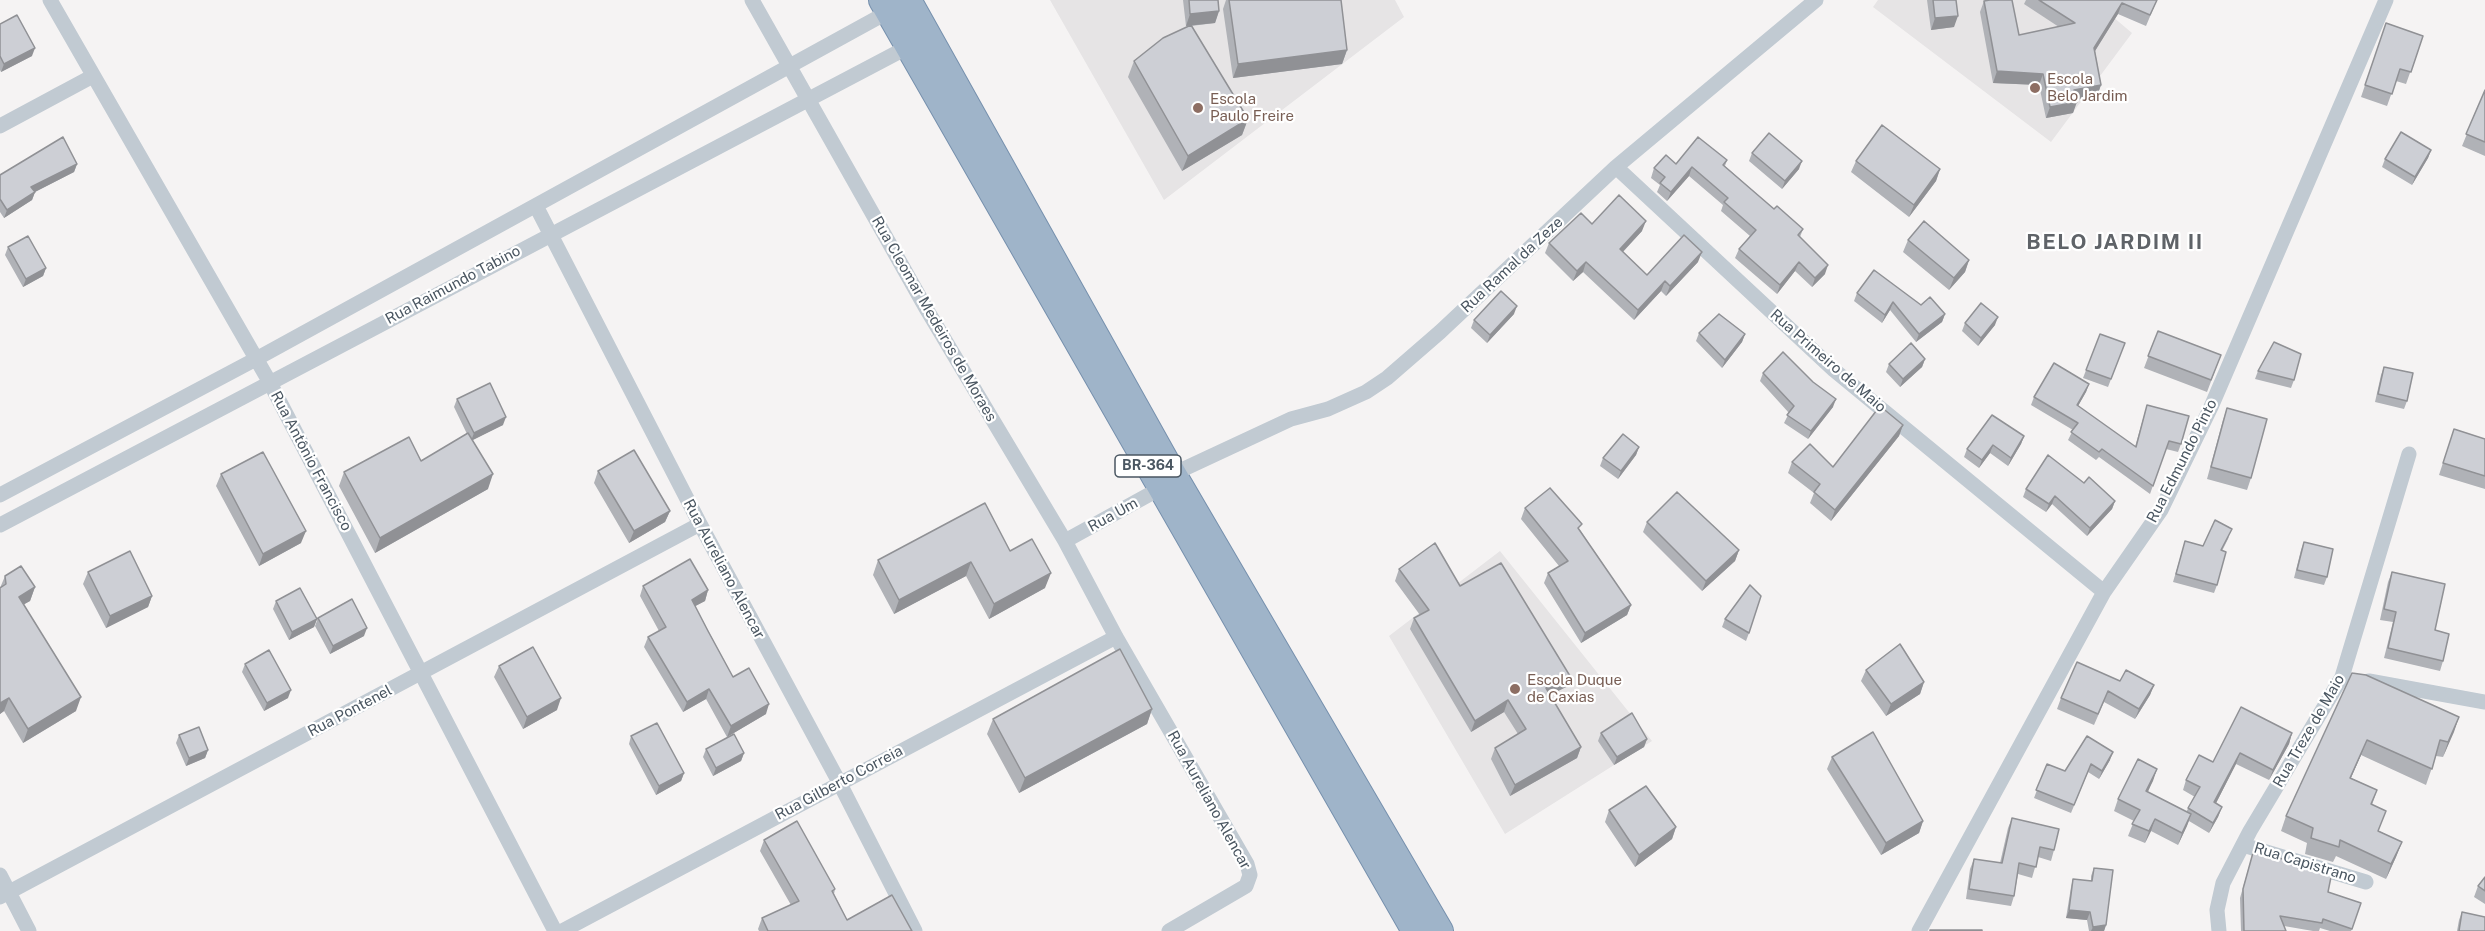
<!DOCTYPE html>
<html>
<head>
<meta charset="utf-8">
<style>
	body { margin:0 }
	canvas { display:block; background:#f5f3f3 }
</style>
</head>
<body>
<canvas width="2485" height="931"></canvas>
<script>
const ctx = document.querySelector('canvas').getContext('2d');
ctx.lineJoin = 'round';
function fillPath(path, color) { ctx.fillStyle = color; ctx.fill(path, 'evenodd'); }
const toPath = rows => new Path2D(rows.map(r => 'M' + r).join(''));
function strokePath(path, color, width, dash) { ctx.strokeStyle = color; ctx.lineWidth = width; ctx.lineCap = dash ? 'butt' : 'round'; ctx.setLineDash(dash || []); ctx.stroke(path); }
function drawText(font, color, halo, rows, align = 'center') {
  ctx.font = font + ' "Public Sans",sans-serif'; ctx.lineWidth = 4.5; ctx.setLineDash([]); ctx.textBaseline = 'middle'; ctx.strokeStyle = halo; ctx.fillStyle = color; for (const [text, x, y, turn = 0] of rows) {
    ctx.save(); ctx.translate(x, y); ctx.rotate((+turn || 0) * Math.PI / 180); ctx.textAlign = isNaN(turn) ? turn : align; if (halo) ctx.strokeText(text, 0, 0); ctx.fillText(text, 0, 0); ctx.restore();
  }
}
fillPath(toPath([
	[1050,0,1395,0,1404,17,1164,200],
	[1878,0,2093,0,2132,33,2051,142,1873,7],
	[1500,551,1652,741,1505,834,1389,636]
]), '#e6e4e5');
const trunk = toPath([
	[882,0,1415,931],
	[908,0,1173,474,1440,931]
]);
strokePath(trunk, '#7690ad', 28);
strokePath(toPath([
	[50,0,269,381,555,931],
	[752,0,927,310,1065,541,1116,637,1247,864,1250,875,1246,886,1169,931],
	[0,126,93,76],
	[1616,167,1834,370,2104,592],
	[536,206,700,524,839,782,915,931],
	[1173,474,1291,419,1328,409,1366,392,1387,378,1440,332,1616,167,1816,0],
	[0,495,256,359,888,12],
	[0,525,908,47],
	[1065,541,1161,488],
	[2369,681,2485,702],
	[2243,845,2366,882],
	[0,875,29,931],
	[0,897,700,524],
	[562,931,1116,637],
	[1919,931,2104,592,2161,510,2211,407,2386,0],
	[2219,931,2217,910,2223,883,2250,831,2342,677,2409,454]
]), '#c1cad2', 15);
strokePath(trunk, '#9fb4c9', 26);
fillPath(toPath([
	[1183,0,1218,0,1219,11,1215,23,1191,26,1248,119,1242,135,1182,171,1128,77,1134,61,1189,26,1186,26],
	[1226,0,1341,0,1347,50,1342,64,1233,78,1223,9],
	[1927,0,1956,0,1954,27,1931,30],
	[2026,0,2157,0,2146,26,2118,14,2095,51,2101,85,2097,96,2076,100,2073,113,2046,118,2039,85,1993,83,1980,12,1984,1,2019,35,2059,27,2024,4],
	[2386,23,2423,36,2406,84,2396,81,2387,106,2361,97],
	[0,24,32,56,1,72,0,70],
	[2485,90,2485,156,2462,146],
	[2431,150,2428,158,2412,185,2382,167,2385,159],
	[1752,153,1799,169,1782,189,1749,161],
	[1727,160,1725,166,1774,209,1803,229,1800,237,1825,274,1812,287,1795,271,1777,294,1735,258,1739,249,1750,236,1721,211,1723,205,1689,176,1667,201,1657,192,1660,185,1651,178,1654,168,1676,164],
	[1856,161,1940,169,1936,181,1909,217,1851,172],
	[77,164,74,172,35,192,32,200,4,218,0,212,0,175],
	[1592,224,1642,231,1623,252,1647,275,1698,262,1666,296,1661,291,1634,320,1583,272,1573,281,1545,253,1549,243],
	[1908,240,1969,260,1965,272,1949,290,1903,252],
	[8,247,46,268,43,276,23,287,5,255],
	[1857,293,1921,305,1945,314,1942,322,1916,342,1890,310,1882,323,1854,301],
	[1514,314,1487,343,1471,328,1474,320],
	[1965,323,1995,325,1978,346,1962,331],
	[2158,331,2221,355,2207,392,2144,368],
	[1699,333,1745,334,1742,342,1722,368,1696,341],
	[2100,334,2125,343,2108,387,2083,378],
	[1925,359,1922,367,1900,387,1886,372,1889,364],
	[2384,367,2407,401,2404,409,2375,402,2381,375],
	[2258,371,2294,380,2291,388,2255,379],
	[1763,373,1833,407,1808,439,1784,423,1789,413,1760,381],
	[2089,384,2086,392,2078,406,2135,447,2147,405,2181,444,2178,452,2166,449,2150,494,2099,457,2096,460,2068,440,2073,430,2031,405,2034,397],
	[457,399,503,425,472,440,488,489,375,553,339,486,344,472,421,461,467,434,454,407],
	[2227,408,2251,478,2247,490,2207,479,2223,420],
	[1903,425,1899,436,1831,521,1810,503,1814,493,1788,473,1792,462,1833,467],
	[2454,429,2485,439,2485,489,2439,475],
	[2024,436,2021,444,2008,466,1990,453,1979,468,1964,457,1967,449],
	[1639,447,1636,455,1618,479,1600,466,1603,458],
	[598,471,670,511,665,522,629,543,594,483],
	[221,474,301,543,259,566,216,486],
	[2084,483,2115,501,2112,509,2087,536,2052,504,2046,512,2023,497,2026,489],
	[1525,508,1580,530,1631,605,1627,615,1581,643,1544,583,1548,573,1559,566,1521,519],
	[1647,522,1739,550,1735,561,1702,591,1643,532],
	[2229,537,2222,551,2217,585,2214,593,2173,582,2185,541,2203,546],
	[2304,542,2327,577,2324,585,2294,578,2301,550],
	[1010,551,1045,588,989,619,966,576,894,614,873,575,878,560],
	[1399,569,1460,586,1566,687,1550,695,1581,747,1577,758,1510,796,1491,759,1495,748,1518,734,1504,712,1471,732,1410,629,1414,618,1420,615,1395,581],
	[88,572,152,596,148,607,106,628,83,584],
	[2392,572,2443,661,2440,671,2384,658,2393,622,2380,620,2388,582],
	[5,576,35,587,30,601,24,604,76,711,23,743,4,711,0,714,0,588],
	[643,586,708,590,705,601,695,606,733,677,766,714,727,737,706,699,683,712,644,647,648,637,659,631,640,596],
	[276,601,317,619,314,627,289,640,273,609],
	[318,618,364,636,330,654,315,626],
	[1725,619,1749,633,1746,641,1722,627],
	[245,664,288,698,264,711,242,672],
	[499,666,557,710,523,729,494,677],
	[1866,670,1924,682,1920,694,1886,716,1861,681],
	[2352,673,2459,717,2443,757,2436,756,2426,785,2361,755,2351,778,2377,790,2372,805,2379,831,2402,842,2396,857,2386,879,2336,856,2333,862,2305,854,2307,843,2281,831,2286,816],
	[2120,681,2154,685,2150,695,2135,719,2104,702,2094,725,2057,709,2061,698],
	[1152,709,1147,724,1019,793,987,734,993,719],
	[1601,733,1647,739,1644,747,1614,765,1598,741],
	[2292,733,2289,744,2269,780,2236,764,2216,803,2222,807,2218,817,2209,833,2189,821,2178,845,2151,831,2145,843,2128,836,2134,821,2114,811,2118,799,2157,769,2148,792,2186,812,2195,797,2183,790,2186,780,2213,762],
	[179,735,208,750,205,758,186,766,176,743],
	[631,736,684,773,681,781,656,795,629,744],
	[2087,736,2110,760,2099,779,2088,772,2071,813,2034,798,2047,764,2065,771],
	[706,749,744,753,741,761,713,776,703,757],
	[1832,757,1923,821,1919,833,1881,855,1827,769],
	[1609,810,1676,827,1672,839,1635,867,1605,822],
	[2012,818,2054,850,2051,861,2038,857,2032,878,2018,874,2014,896,2011,906,1966,899,1970,869,1974,859,2000,863,2008,828],
	[764,840,835,889,834,894,847,920,912,931,759,931,758,929,762,918,791,905,760,851],
	[2254,849,2328,892,2352,929,2351,931,2330,931,2320,928,2319,931,2313,931,2284,926,2286,931,2241,931,2240,898],
	[2094,868,2106,925,2104,931,2089,931,2087,920,2066,918,2071,887,2073,879,2091,881,2091,876],
	[2485,877,2485,904,2474,897,2478,886],
	[2462,912,2485,931,2457,931,2459,920]
]), '#b0b2b7');
fillPath(toPath([
	[2122,3,2118,14,2090,59,2094,48],
	[1219,11,1215,23,1186,26,1190,14],
	[1958,16,1954,27,1931,30,1935,18],
	[35,48,32,56,1,72,4,64],
	[1347,50,1342,64,1233,78,1238,64],
	[1997,71,2043,74,2039,85,1993,83],
	[2101,85,2097,96,2070,101,2074,90],
	[2077,102,2073,113,2046,118,2050,107],
	[1248,119,1242,135,1182,171,1188,156],
	[2431,150,2428,158,2412,185,2415,177],
	[1802,161,1799,169,1782,189,1785,181],
	[77,164,74,172,29,195,31,187],
	[1692,167,1689,176,1667,201,1671,192],
	[1940,169,1936,181,1909,217,1914,205],
	[35,192,32,200,4,218,7,210],
	[1646,221,1642,231,1616,259,1620,249],
	[1702,252,1698,262,1666,296,1670,286],
	[1969,260,1965,272,1949,290,1954,278],
	[1586,262,1583,272,1573,281,1577,271],
	[1799,262,1795,271,1777,294,1780,285],
	[1828,265,1825,274,1812,287,1815,278],
	[46,268,43,276,23,287,26,279],
	[1665,281,1661,291,1634,320,1638,310],
	[1893,302,1890,310,1882,323,1885,315],
	[1517,306,1514,314,1487,343,1490,335],
	[1945,314,1942,322,1916,342,1919,334],
	[1998,317,1995,325,1978,346,1981,338],
	[1745,334,1742,342,1722,368,1725,360],
	[1925,359,1922,367,1900,387,1903,379],
	[2089,384,2086,392,2074,413,2077,405],
	[1836,399,1833,407,1808,439,1811,431],
	[506,417,503,425,471,441,474,433],
	[1903,425,1899,436,1831,521,1835,510],
	[2024,436,2021,444,2008,466,2011,458],
	[1993,445,1990,453,1979,468,1982,460],
	[1639,447,1636,455,1618,479,1621,471],
	[493,474,488,489,375,553,380,538],
	[2055,496,2052,504,2046,512,2049,504],
	[2115,501,2112,509,2087,536,2090,528],
	[670,511,665,522,629,543,634,531],
	[306,531,301,543,259,566,263,554],
	[1739,550,1735,561,1702,591,1706,581],
	[971,562,966,576,894,614,899,600],
	[1051,573,1045,588,989,619,994,604],
	[35,587,30,601,14,610,19,597],
	[708,590,705,601,688,610,692,600],
	[152,596,148,607,106,628,110,616],
	[1631,605,1627,615,1581,643,1585,633],
	[317,619,314,627,289,640,292,632],
	[367,628,364,636,330,654,333,646],
	[1570,676,1566,687,1542,699,1546,688],
	[1924,682,1920,694,1886,716,1891,704],
	[2154,685,2150,695,2135,719,2139,709],
	[709,689,706,699,683,712,687,702],
	[291,690,288,698,264,711,267,703],
	[81,697,76,711,23,743,28,729],
	[9,698,4,711,0,714,0,703],
	[561,698,557,710,523,729,527,717],
	[1508,700,1504,712,1471,732,1475,721],
	[769,704,766,714,727,737,731,726],
	[1152,709,1147,724,1019,793,1025,778],
	[2459,717,2454,732,2443,757,2448,742],
	[2292,733,2289,744,2269,780,2273,770],
	[1647,739,1644,747,1614,765,1617,757],
	[2367,740,2361,755,2344,793,2350,778],
	[1581,747,1577,758,1510,796,1515,785],
	[208,750,205,758,186,766,189,758],
	[2113,752,2110,760,2099,779,2102,771],
	[744,753,741,761,713,776,716,768],
	[2240,753,2236,764,2211,813,2214,802],
	[2157,769,2153,781,2142,803,2146,791],
	[684,773,681,781,656,795,659,786],
	[2222,807,2218,817,2209,833,2213,823],
	[2191,814,2187,826,2178,845,2182,833],
	[2155,819,2151,831,2145,843,2149,831],
	[1923,821,1919,833,1881,855,1886,843],
	[1676,827,1672,839,1635,867,1639,855],
	[2402,842,2396,857,2386,879,2391,864],
	[2069,910,2090,912,2087,920,2066,918],
	[2106,925,2104,931,2091,931,2093,927]
]), '#909195');
const building = toPath([
	[1189,0,1218,0,1219,11,1190,14,1189,0],
	[1229,0,1341,0,1347,50,1238,64,1229,0],
	[1933,0,1956,0,1958,16,1935,18,1933,0],
	[1990,0,2012,0,2019,35,2075,23,2039,0,2157,0,2150,15,2122,3,2094,48,2101,85,2074,90,2077,102,2050,107,2043,74,1997,71,1984,1,1990,0],
	[17,15,35,48,4,64,0,56,0,24,17,15],
	[2386,23,2423,36,2411,72,2400,69,2392,94,2365,85,2386,23],
	[1191,25,1248,119,1188,156,1134,61,1163,38,1191,25],
	[2485,90,2485,142,2466,134,2485,90],
	[1882,125,1940,169,1914,205,1856,161,1882,125],
	[2401,132,2431,150,2415,177,2385,159,2401,132],
	[1769,133,1802,161,1785,181,1752,153,1769,133],
	[63,137,77,164,31,187,35,192,7,210,0,199,0,175,63,137],
	[1698,137,1727,160,1723,165,1774,209,1777,206,1803,229,1798,235,1828,265,1815,278,1799,262,1780,285,1739,249,1756,230,1724,202,1728,198,1692,167,1671,192,1660,183,1665,177,1654,168,1666,155,1676,164,1698,137],
	[1619,195,1646,221,1620,249,1647,275,1684,235,1702,252,1670,286,1665,281,1638,310,1586,262,1577,271,1549,243,1581,213,1592,224,1619,195],
	[1924,221,1969,260,1954,278,1908,240,1924,221],
	[28,236,46,268,26,279,8,247,28,236],
	[1874,270,1921,305,1930,297,1945,314,1919,334,1893,302,1885,315,1857,293,1874,270],
	[1501,291,1517,306,1490,335,1474,320,1501,291],
	[1981,303,1998,317,1981,338,1965,323,1981,303],
	[1719,314,1745,334,1725,360,1699,333,1719,314],
	[2158,331,2221,355,2211,380,2148,356,2158,331],
	[2100,334,2125,343,2111,379,2086,370,2100,334],
	[2274,342,2301,354,2294,380,2258,371,2274,342],
	[1911,343,1925,359,1903,379,1889,364,1911,343],
	[1783,352,1813,382,1836,399,1811,431,1787,415,1794,406,1763,373,1783,352],
	[2054,363,2089,384,2077,405,2136,447,2147,405,2189,416,2181,444,2169,441,2153,486,2102,449,2099,452,2071,432,2078,423,2034,397,2054,363],
	[2384,367,2413,373,2407,401,2378,394,2384,367],
	[490,383,506,417,474,433,457,399,490,383],
	[1880,406,1903,425,1835,510,1814,492,1820,484,1792,462,1810,444,1833,467,1880,406],
	[2227,408,2267,419,2251,478,2211,467,2227,408],
	[1992,415,2024,436,2011,458,1993,445,1982,460,1967,449,1992,415],
	[2454,429,2485,439,2485,476,2443,463,2454,429],
	[468,433,493,474,380,538,344,472,409,437,421,461,468,433],
	[1623,434,1639,447,1621,471,1603,458,1623,434],
	[634,450,670,511,634,531,598,471,634,450],
	[263,452,306,531,263,554,221,474,263,452],
	[2048,455,2084,483,2089,477,2115,501,2090,528,2055,496,2049,504,2026,489,2048,455],
	[1550,488,1582,524,1578,528,1631,605,1585,633,1548,573,1568,561,1525,508,1550,488],
	[1677,492,1739,550,1706,581,1647,522,1677,492],
	[985,503,1010,551,1032,539,1051,573,994,604,971,562,899,600,878,560,985,503],
	[2215,520,2232,529,2221,550,2226,552,2217,585,2176,574,2185,541,2203,546,2215,520],
	[2304,542,2333,549,2327,577,2297,570,2304,542],
	[1435,543,1460,586,1501,563,1570,676,1546,688,1581,747,1515,785,1495,748,1526,729,1508,700,1475,721,1414,618,1429,610,1399,569,1435,543],
	[130,551,152,596,110,616,88,572,130,551],
	[690,559,708,590,692,600,708,631,733,677,749,668,769,704,731,726,709,689,687,702,648,637,666,627,643,586,690,559],
	[21,566,35,587,19,597,81,697,28,729,9,698,0,703,0,588,6,584,5,576,21,566],
	[2392,572,2445,584,2435,630,2449,634,2443,661,2388,648,2396,612,2384,609,2392,572],
	[1750,585,1761,596,1749,633,1725,619,1750,585],
	[300,588,317,619,292,632,276,601,300,588],
	[352,599,367,628,333,646,318,618,352,599],
	[1900,644,1924,682,1891,704,1866,670,1900,644],
	[533,647,561,698,527,717,499,666,533,647],
	[1120,649,1152,709,1025,778,993,719,1120,649],
	[269,650,291,690,267,703,245,664,269,650],
	[2077,662,2120,681,2126,670,2154,685,2139,709,2108,691,2098,714,2061,698,2077,662],
	[2352,673,2366,675,2459,717,2448,742,2440,740,2432,769,2367,740,2350,778,2377,790,2371,804,2386,811,2378,831,2402,842,2391,864,2340,840,2339,847,2311,838,2313,828,2286,816,2352,673],
	[2241,707,2292,733,2273,770,2240,753,2214,802,2222,807,2213,823,2188,808,2200,787,2186,780,2199,755,2213,762,2241,707],
	[1632,713,1647,739,1617,757,1601,733,1632,713],
	[657,723,684,773,659,786,631,736,657,723],
	[199,727,208,750,189,758,179,735,199,727],
	[1873,732,1923,821,1886,843,1832,757,1873,732],
	[734,734,744,753,716,768,706,749,734,734],
	[2087,736,2113,752,2102,771,2091,764,2074,805,2036,790,2047,764,2065,771,2087,736],
	[2138,759,2157,769,2146,791,2191,814,2182,833,2155,819,2149,831,2132,824,2140,810,2118,799,2138,759],
	[1646,786,1676,827,1639,855,1609,810,1646,786],
	[2012,818,2059,829,2054,850,2040,847,2036,867,2019,863,2014,896,1969,889,1974,859,2002,863,2012,818],
	[797,821,835,889,832,891,847,920,892,895,912,931,768,931,762,918,799,901,764,840,797,821],
	[2254,849,2305,867,2306,864,2332,872,2328,892,2361,903,2352,929,2323,919,2322,923,2280,916,2286,931,2244,931,2243,889,2254,849],
	[2094,868,2113,870,2106,925,2093,927,2090,912,2069,910,2073,879,2092,881,2094,868],
	[2485,877,2485,891,2478,886,2485,877],
	[2462,912,2485,917,2485,931,2459,931,2462,912],
	[1930,930,1982,930,1982,931,1930,931,1930,930]
]);
fillPath(building, '#cdcfd5');
strokePath(building, '#909195', 1.5);
for (const [x, y, r, color] of [
	[2035,88,6,"#8d6e63"],
	[1198,108,6,"#8d6e63"],
	[1515,689,6,"#8d6e63"]
]) { const dot = new Path2D(); dot.arc(x, y, r, 0, 2 * Math.PI); ctx.fillStyle = color; ctx.fill(dot); strokePath(dot, '#fff', 2); }
for (const [x, y, w] of [
	[1148,466,66]
]) { const box = new Path2D(); box.roundRect(x - w / 2, y - 11, w, 22, 4.5); ctx.fillStyle = '#fff'; ctx.fill(box); strokePath(box, '#4a5661', 1.5); }
drawText('bold 14px', '#4a5661', null, [
	["BR-364",1148,466]
]);
drawText('15px', '#785e54', '#fff', [
	["Escola",2047,79],
	["Belo Jardim",2047,96],
	["Escola",1210,99],
	["Paulo Freire",1210,116],
	["Escola Duque",1527,680],
	["de Caxias",1527,697]
], 'left');
drawText('15px', '#4a5661', '#fff', [
	["Rua Ramal da Zeze",1512,265,-43],
	["Rua Raimundo Tabino",453,285,-28],
	["Rua Cleomar Medeiros de Moraes",934,319,60],
	["Rua Primeiro de Maio",1828,361,41],
	["Rua Antônio Francisco",311,461,62],
	["Rua Edmundo Pinto",2182,461,-63],
	["Rua Um",1113,515,-29],
	["Rua Aureliano Alencar",724,569,62],
	["Rua Pontenel",350,711,-28],
	["Rua Treze de Maio",2309,731,-60],
	["Rua Gilberto Correia",839,783,-28],
	["Rua Aureliano Alencar",1209,800,61],
	["Rua Capistrano",2305,863,17]
]);
ctx.letterSpacing = '1.5px';
drawText('bold 21px', '#5f6368', '#fff', [
	["BELO JARDIM II",2115,243]
]);
ctx.letterSpacing = '0px';
</script>
</body>
</html>
